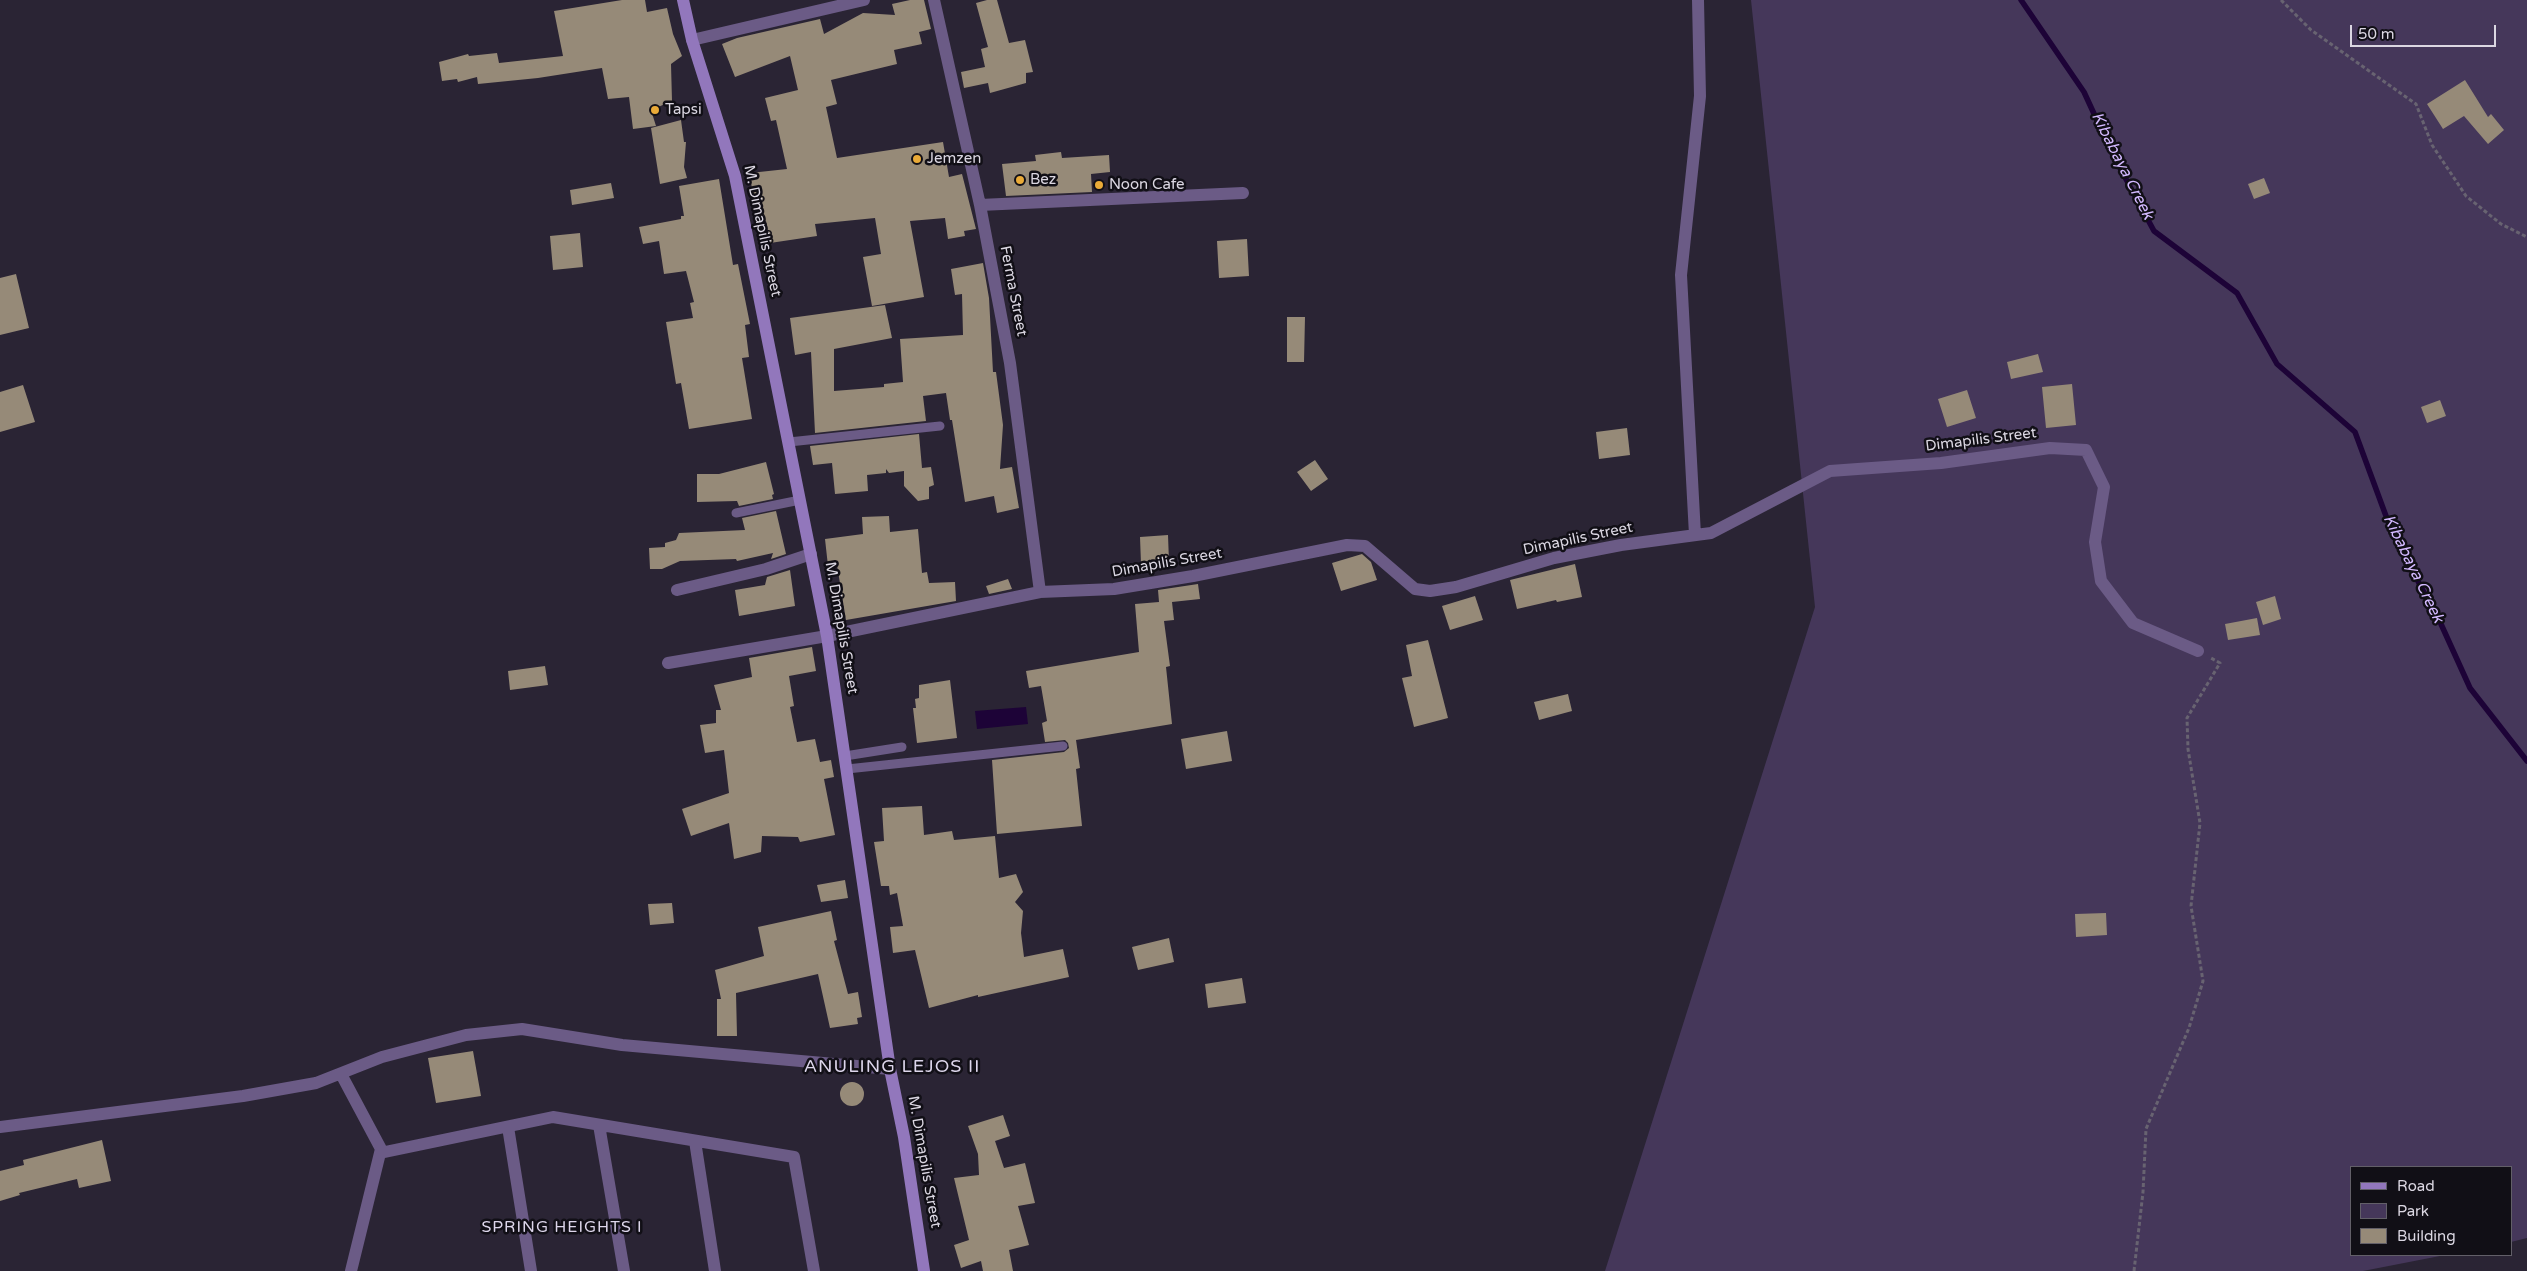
<!DOCTYPE html>
<html>
<head>
<meta charset="utf-8">
<style>
	body { margin:0 }
	#map { position:relative; width:2527px; height:1271px; overflow:hidden; background:#2a2434; font-family:"Varela Round",sans-serif }
	canvas { display:block }
	.legend { position:absolute; left:2350px; top:1166px; width:162px; height:90px; box-sizing:border-box; background:#110f16; border:1px solid #625f68; margin:0; padding:6px 9px; list-style:none; font-size:15px; color:#dbd7e2 }
	.legend li { display:flex; align-items:center; gap:10px; height:25px }
	.legend b { width:25px; border:1px solid #625f68 }
	.scale { position:absolute; left:2350px; top:25px; width:146px; height:22px; box-sizing:border-box; border:2px solid #dbd7e2; border-top:0; padding-left:6px; font-size:15px; line-height:18px; white-space:nowrap; color:#dbd7e2; -webkit-text-stroke:4px #110f16; paint-order:stroke }
</style>
</head>
<body>
<div id="map">
<canvas width="2527" height="1271"></canvas>
<ul class="legend">
<li><b style="height:6px;background:#9277bc"></b>Road</li>
<li><b style="height:14px;background:#45375a"></b>Park</li>
<li><b style="height:14px;background:#968a78"></b>Building</li>
</ul>
<div class="scale">50 m</div>
</div>
<script>
const ctx = document.querySelector('canvas').getContext('2d');
ctx.lineJoin = 'round';
function fillPath(path, color) { ctx.fillStyle = color; ctx.fill(path, 'evenodd'); }
const toPath = rows => new Path2D(rows.map(r => 'M' + r).join(''));
function strokePath(path, color, width, dash) { ctx.strokeStyle = color; ctx.lineWidth = width; ctx.lineCap = dash ? 'butt' : 'round'; ctx.setLineDash(dash || []); ctx.stroke(path); }
function drawText(font, color, halo, rows, align = 'center') {
  ctx.font = font + ' "Varela Round",sans-serif'; ctx.lineWidth = 5; ctx.setLineDash([]); ctx.textBaseline = 'middle'; ctx.strokeStyle = halo; ctx.fillStyle = color; for (const [text, x, y, turn = 0] of rows) {
    ctx.save(); ctx.translate(x, y); ctx.rotate((+turn || 0) * Math.PI / 180); ctx.textAlign = isNaN(turn) ? turn : align; if (halo) ctx.strokeText(text, 0, 0); ctx.fillText(text, 0, 0); ctx.restore();
  }
}
fillPath(toPath([
	[1751,0,2527,0,2527,1238,2511,1242,2511,1167,2351,1167,2351,1255,2445,1255,2363,1271,1605,1271,1815,607]
]), '#45375a');
fillPath(toPath([
	[1026,707,1028,724,977,729,975,711]
]), '#1d0337');
strokePath(toPath([
	[2021,0,2084,92,2113,155,2154,231,2237,293,2277,364,2355,432,2393,535,2441,624,2470,688,2527,761]
]), '#1d0337', 5.5);
fillPath(toPath([
	[622,0,645,0,647,12,667,8,673,34,682,56,671,64,672,101,651,110,656,126,633,129,629,97,608,99,602,68,538,78,478,84,477,77,458,82,457,79,442,81,439,62,468,54,469,56,497,53,499,63,563,56,554,11],
	[910,0,924,0,931,29,919,32,922,44,894,50,897,64,831,80,837,104,826,107,837,158,943,142,949,177,962,174,976,229,964,231,965,236,948,239,945,218,910,221,924,297,872,306,863,257,881,254,875,218,815,224,817,236,770,243,766,221,760,222,755,198,753,198,750,173,787,169,776,120,771,121,765,98,798,90,790,56,735,77,722,44,737,38,820,19,824,34,863,13,895,15,892,4],
	[987,0,997,0,1009,43,1025,40,1033,72,1026,73,1026,83,990,93,988,83,964,88,961,72,985,67,981,49,988,47,976,3],
	[2465,80,2488,117,2491,114,2504,130,2488,144,2464,116,2443,129,2427,104],
	[681,120,684,142,686,142,684,167,687,178,660,184,651,128],
	[1061,152,1062,158,1109,155,1110,172,1091,174,1092,192,1006,196,1002,164,1036,161,1035,155],
	[2264,178,2270,193,2254,199,2248,184],
	[719,179,733,265,738,264,750,324,745,325,749,357,742,358,752,419,689,429,681,383,676,384,666,322,693,318,690,303,694,302,686,271,664,274,659,241,643,244,639,227,681,219,681,216,684,216,679,186],
	[611,183,614,198,572,205,570,190],
	[580,233,583,267,553,270,550,236],
	[1247,239,1249,276,1219,278,1217,241],
	[983,263,989,298,993,372,996,372,1003,425,1000,469,1012,467,1019,508,997,513,994,496,965,502,952,420,950,420,946,393,923,396,926,421,815,433,811,352,795,355,790,318,885,305,892,338,834,349,834,391,884,387,884,384,903,382,900,339,963,335,962,294,955,295,951,269],
	[16,274,29,328,0,335,0,278],
	[1287,317,1305,317,1304,362,1287,362],
	[2038,354,2043,372,2011,379,2007,362],
	[2072,384,2076,425,2046,428,2042,387],
	[23,385,35,422,0,432,0,392],
	[1967,390,1976,418,1947,427,1938,399],
	[2440,400,2446,416,2427,423,2421,407],
	[1627,428,1630,455,1599,459,1596,432],
	[919,434,922,468,931,467,934,485,929,487,929,499,918,501,904,486,904,471,889,473,886,469,886,473,867,475,868,491,835,494,832,463,813,465,810,446],
	[1315,460,1328,479,1311,491,1297,472],
	[766,462,774,494,772,495,773,499,739,506,737,501,697,502,697,474,719,474],
	[776,511,786,554,771,559,773,553,737,561,736,559,680,561,662,569,650,569,649,548,665,547,665,543,676,540,679,533,745,530,742,518],
	[889,516,890,532,918,529,922,573,927,572,929,583,955,582,956,601,846,620,837,565,828,566,825,539,863,534,862,517],
	[1168,535,1169,562,1141,564,1140,537],
	[1362,554,1371,562,1377,580,1341,591,1332,563],
	[1575,564,1582,597,1557,602,1556,600,1517,609,1510,580],
	[790,570,795,606,739,616,735,590,765,585,767,577],
	[1008,579,1012,589,989,594,986,586],
	[1198,584,1200,599,1172,602,1174,620,1164,621,1170,666,1166,667,1172,724,1076,740,1080,768,1076,769,1082,826,997,834,992,760,1064,752,1069,748,1068,743,1065,740,1045,742,1042,723,1047,721,1041,686,1029,688,1026,671,1139,652,1135,604,1159,602,1158,590],
	[1475,596,1483,620,1450,630,1442,606],
	[2275,596,2281,619,2263,625,2256,602],
	[2257,618,2260,635,2228,640,2225,624],
	[1428,640,1448,718,1414,727,1402,678,1412,676,1406,645],
	[812,647,816,671,789,676,794,706,790,707,797,742,815,739,820,762,831,760,834,777,824,779,835,835,800,842,798,837,762,836,761,852,734,859,729,823,691,836,682,809,729,793,724,750,705,753,700,725,716,723,716,710,721,710,714,685,752,677,749,658],
	[545,666,548,685,510,690,508,671],
	[950,680,957,738,917,743,913,708,916,708,915,699,919,698,919,685],
	[1568,694,1572,711,1539,720,1534,702],
	[1227,731,1232,761,1186,769,1181,739],
	[922,806,924,835,952,831,954,840,995,836,999,878,1016,874,1023,892,1015,902,1023,911,1021,933,1024,957,1063,949,1069,977,978,997,978,995,929,1008,915,950,893,953,890,927,903,926,897,893,890,895,889,886,881,886,874,842,884,841,882,808],
	[845,880,848,898,821,902,817,885],
	[672,903,674,923,650,925,648,904],
	[831,911,837,940,834,941,848,994,858,992,862,1017,857,1018,858,1024,830,1028,818,974,736,993,737,1036,717,1036,717,999,721,999,715,970,764,956,758,927],
	[2106,913,2107,935,2076,937,2075,914],
	[1169,938,1174,962,1138,970,1132,947],
	[1242,978,1246,1003,1208,1008,1205,984],
	[473,1051,481,1096,436,1103,428,1058],
	'840 1094a12 12 0 1 1 24 0a12 12 0 1 1-24 0Z',
	[1003,1115,1010,1136,995,1141,1004,1168,1025,1163,1035,1203,1018,1206,1029,1245,1009,1250,1013,1271,983,1271,981,1261,961,1268,954,1245,969,1240,954,1178,979,1175,978,1154,968,1126],
	[102,1140,111,1181,79,1188,77,1179,19,1193,20,1195,0,1201,0,1171,24,1165,23,1160]
]), '#968a78');
strokePath(toPath([
	[2281,0,2311,30,2416,104,2432,145,2466,196,2501,224,2527,237],
	[2134,1271,2143,1192,2146,1129,2189,1028,2203,981,2191,906,2200,823,2188,749,2187,718,2220,663,2211,658]
]), '#686371', 3, [4, 2.5]);
strokePath(toPath([
	[789,442,940,426],
	[736,513,800,500],
	[845,756,902,747],
	[847,769,1063,746]
]), '#6b5b86', 9);
strokePath(toPath([
	[934,0,980,205,1010,363,1040,592],
	[692,40,864,0],
	[980,205,1243,193],
	[1695,535,1681,275,1700,96,1698,0],
	[677,590,766,569,811,554],
	[668,663,827,636,1040,592,1114,589,1193,576,1347,545,1365,546,1415,589,1430,591,1456,587,1554,558,1621,545,1711,533,1830,471,1941,463,2050,448,2086,450,2104,487,2095,542,2101,581,2133,623,2198,651],
	[341,1074,381,1149,351,1271],
	[599,1125,624,1271],
	[0,1127,243,1096,316,1083,382,1057,466,1035,522,1029,622,1045,890,1069],
	[508,1127,531,1271],
	[695,1141,715,1271],
	[380,1153,553,1117,794,1157,814,1271]
]), '#6b5b86', 12);
strokePath(toPath([
	[683,0,692,40,735,176,827,636,890,1069,904,1137,924,1271]
]), '#9277bc', 12);
for (const [x, y, r, color] of [
	[655,110,5,"#e9aa38"],
	[917,159,5,"#e9aa38"],
	[1020,180,5,"#e9aa38"],
	[1099,185,5,"#e9aa38"]
]) { const dot = new Path2D(); dot.arc(x, y, r, 0, 2 * Math.PI); ctx.fillStyle = color; ctx.fill(dot); strokePath(dot, '#110f16', 2); }
drawText('15px', '#dbd7e2', '#110f16', [
	["Tapsi",665,110],
	["Jemzen",927,159],
	["Bez",1030,180],
	["Noon Cafe",1109,185]
], 'left');
drawText('15px', '#dbd7e2', '#110f16', [
	["M. Dimapilis Street",762,231,78],
	["Ferma Street",1013,291,79],
	["Dimapilis Street",1981,440,-7],
	["Dimapilis Street",1578,539,-12],
	["Dimapilis Street",1167,563,-10],
	["M. Dimapilis Street",841,628,80],
	["M. Dimapilis Street",924,1162,80]
]);
drawText('italic 16px', '#d3b9ff', '#110f16', [
	["Kibabaya Creek",2122,166,63],
	["Kibabaya Creek",2413,569,64]
]);
ctx.letterSpacing = '1px';
drawText('16px', '#ddd6eb', '#110f16', [
	["SPRING HEIGHTS I",562,1228]
]);
ctx.letterSpacing = '0px';
ctx.letterSpacing = '1px';
drawText('18px', '#ddd6eb', '#110f16', [
	["ANULING LEJOS II",892,1067]
]);
ctx.letterSpacing = '0px';
</script>
</body>
</html>
